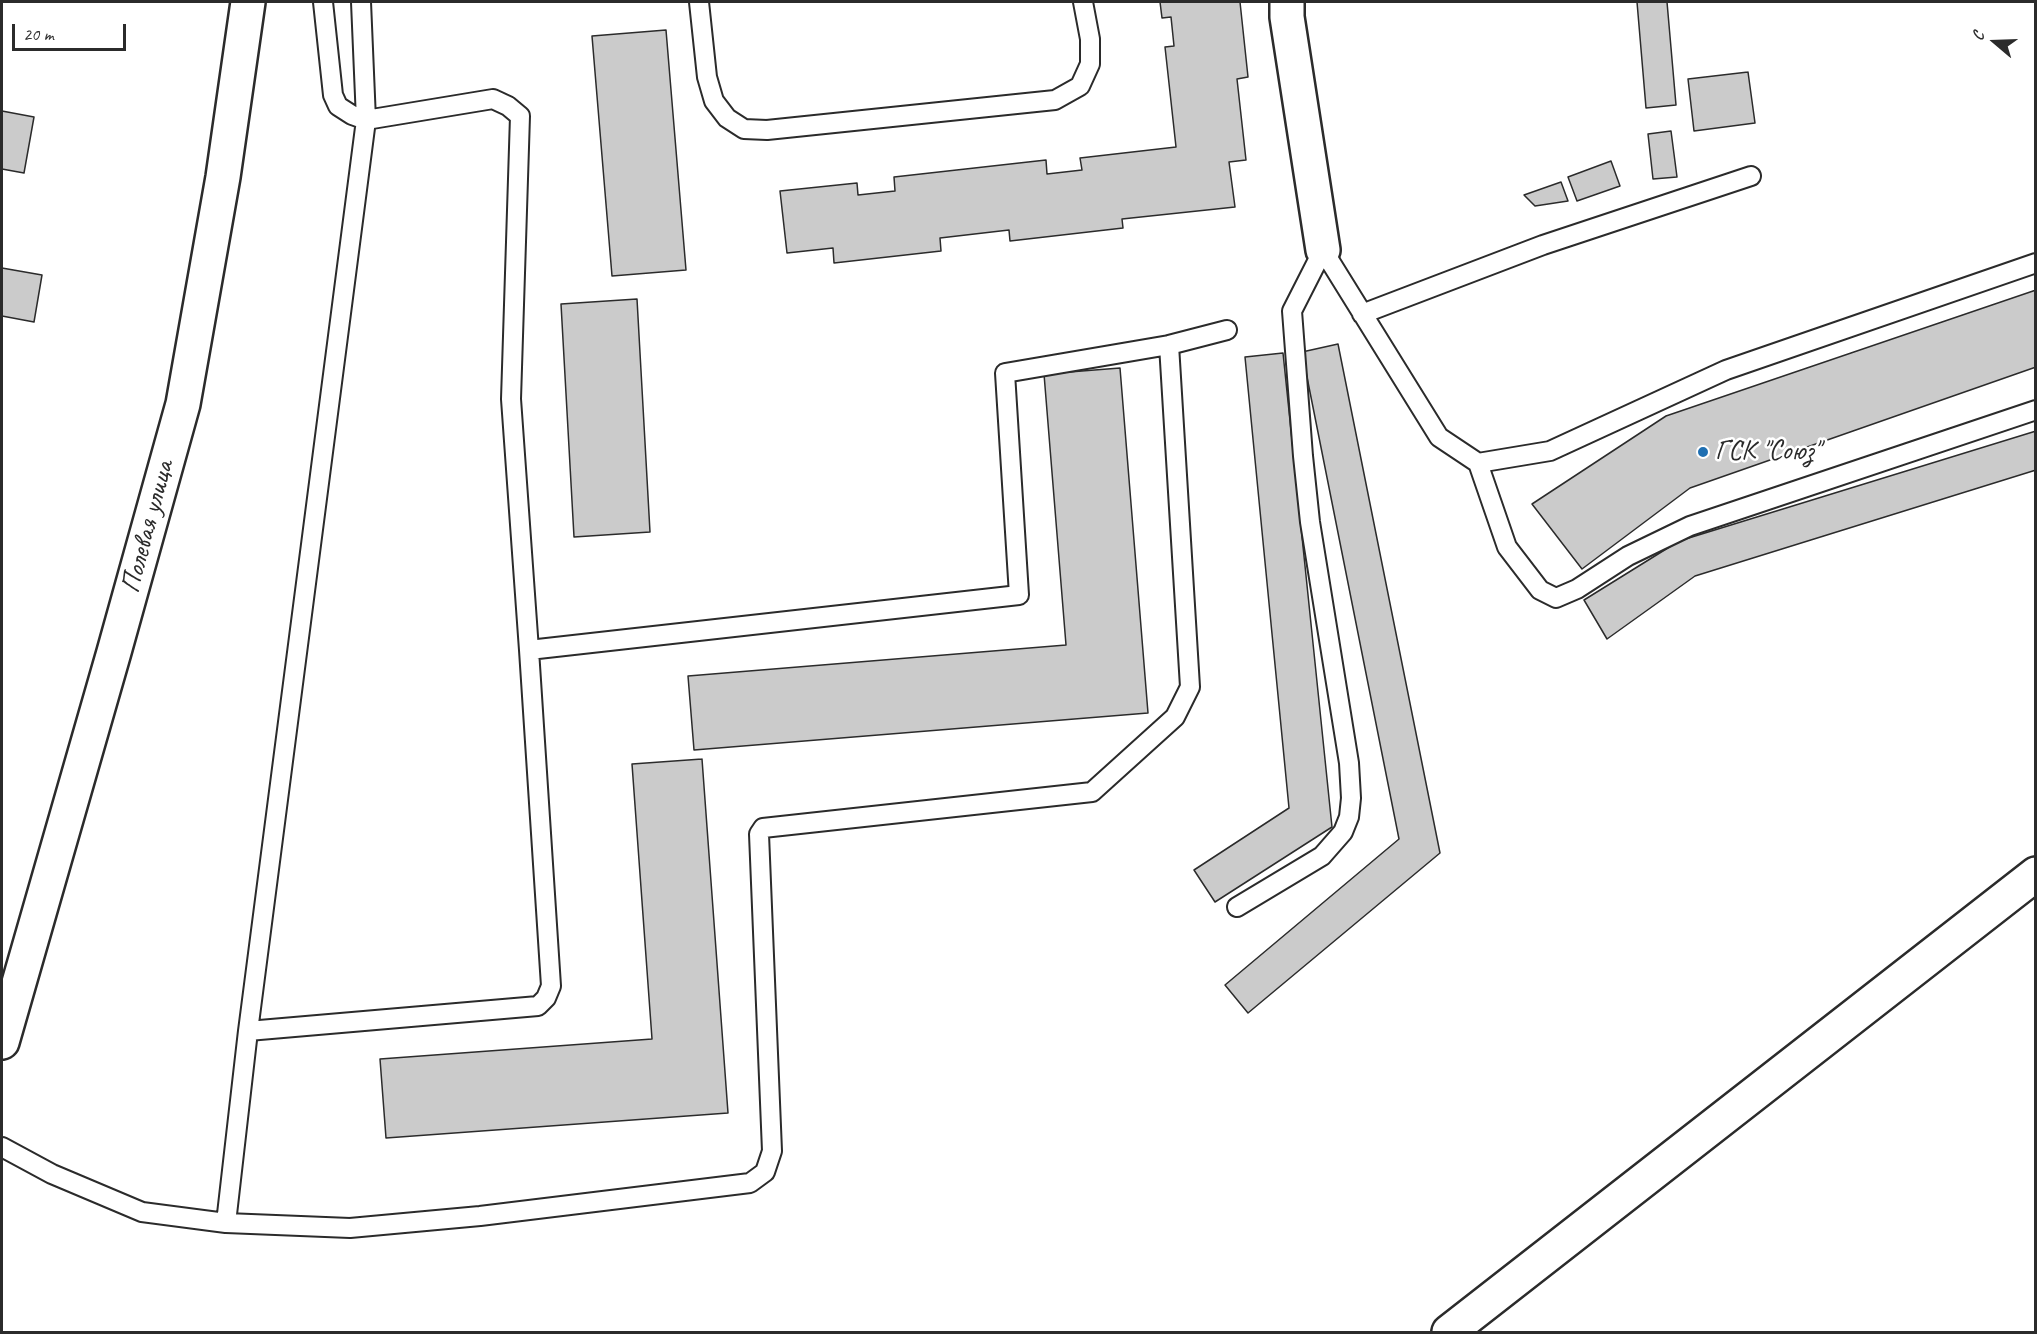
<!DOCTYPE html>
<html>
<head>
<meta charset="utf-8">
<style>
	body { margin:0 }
	#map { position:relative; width:2037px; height:1334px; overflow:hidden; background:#fff; font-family:Caveat,sans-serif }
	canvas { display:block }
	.frame { position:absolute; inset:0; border:3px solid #2b2b2b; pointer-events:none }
	.north { position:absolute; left:1965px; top:12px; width:60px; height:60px; -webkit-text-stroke:4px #fff; paint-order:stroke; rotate:289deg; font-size:16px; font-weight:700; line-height:24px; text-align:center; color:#2b2b2b }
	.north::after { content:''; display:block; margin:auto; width:21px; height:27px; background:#2b2b2b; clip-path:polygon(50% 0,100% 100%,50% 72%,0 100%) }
	.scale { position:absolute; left:12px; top:24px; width:114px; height:27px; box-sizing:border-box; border:3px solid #2b2b2b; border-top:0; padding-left:8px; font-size:18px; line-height:21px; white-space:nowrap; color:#2b2b2b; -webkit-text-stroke:4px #fff; paint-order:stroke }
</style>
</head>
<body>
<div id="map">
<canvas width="2037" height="1334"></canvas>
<div class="frame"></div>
<div class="north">С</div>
<div class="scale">20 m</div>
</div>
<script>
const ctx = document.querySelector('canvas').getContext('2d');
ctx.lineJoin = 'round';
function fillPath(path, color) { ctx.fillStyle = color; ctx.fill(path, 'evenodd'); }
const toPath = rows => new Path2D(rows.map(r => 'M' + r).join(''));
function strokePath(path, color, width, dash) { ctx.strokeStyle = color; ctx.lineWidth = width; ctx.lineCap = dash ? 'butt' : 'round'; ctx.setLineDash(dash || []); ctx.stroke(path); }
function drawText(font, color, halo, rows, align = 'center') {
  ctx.font = font + ' Caveat,sans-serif'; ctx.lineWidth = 5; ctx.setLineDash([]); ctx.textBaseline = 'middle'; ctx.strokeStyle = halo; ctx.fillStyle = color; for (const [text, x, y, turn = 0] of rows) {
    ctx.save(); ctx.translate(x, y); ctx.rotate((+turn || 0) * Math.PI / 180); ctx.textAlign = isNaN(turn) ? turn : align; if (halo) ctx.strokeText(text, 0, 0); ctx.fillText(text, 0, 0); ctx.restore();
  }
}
const building = toPath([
	[1160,2,1240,2,1248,77,1237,79,1246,160,1229,162,1235,207,1122,219,1123,228,1010,241,1009,230,940,238,941,251,834,263,833,248,787,253,780,191,857,183,858,195,895,191,894,177,1046,160,1047,174,1082,170,1080,158,1176,147,1165,47,1174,46,1171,17,1162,18,1160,2],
	[1637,2,1667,2,1676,105,1646,108,1637,2],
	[666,30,686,270,612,276,592,36,666,30],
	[1748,72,1755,123,1694,131,1688,79,1748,72],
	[2,111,34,117,24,173,2,169,2,111],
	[1671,131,1677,177,1653,179,1648,134,1671,131],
	[1611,161,1620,186,1577,201,1568,177,1611,161],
	[1561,182,1568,201,1535,206,1524,195,1561,182],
	[2,268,42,275,34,322,2,316,2,268],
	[2036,290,2036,367,1690,488,1582,569,1532,504,1666,416,2036,290],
	[637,299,650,532,574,537,561,304,637,299],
	[1338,344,1440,853,1248,1013,1225,985,1399,839,1302,352,1338,344],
	[1283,353,1332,827,1215,902,1194,870,1289,808,1245,357,1283,353],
	[1120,368,1148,713,694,750,688,676,1066,645,1044,374,1120,368],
	[2036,431,2036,470,1695,576,1607,639,1584,600,1679,541,2036,431],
	[702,759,728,1113,386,1138,380,1059,652,1039,632,764,702,759]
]);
fillPath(building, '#cbcbcb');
strokePath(building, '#2b2b2b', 1.5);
const service = toPath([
	[323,2,333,95,338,106,352,115,366,120,248,1031,226,1223,350,1228,480,1216,750,1183,765,1172,772,1151,759,834,763,828,1092,792,1175,717,1190,687,1169,345],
	[361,2,366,120,493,99,508,106,520,116,511,399,529,650,1019,595,1005,373,1169,345,1227,330],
	[699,2,707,77,714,101,727,118,744,129,767,130,1055,100,1080,86,1090,64,1090,39,1083,2],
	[1323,250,1439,437,1478,463,1550,451,1726,370,2036,263],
	[1362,314,1543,245,1751,176],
	[1478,463,1507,547,1540,590,1556,598,1577,589,1628,556,1690,526,2036,410],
	[1237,907,1322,856,1343,832,1349,817,1351,798,1349,763,1310,522,1303,456,1292,311,1323,250],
	[248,1031,538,1006,546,998,551,986,529,650],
	[2,1147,52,1174,142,1212,226,1223]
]);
const minor = toPath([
	[1287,2,1287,17,1323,250],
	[2,1042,114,652,183,404,223,177,248,2],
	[1449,1332,2036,874]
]);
strokePath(service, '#2b2b2b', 22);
strokePath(minor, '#2b2b2b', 38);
strokePath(service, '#fff', 18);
strokePath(minor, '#fff', 33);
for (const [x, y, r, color] of [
	[1703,452,6,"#1f6fb2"]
]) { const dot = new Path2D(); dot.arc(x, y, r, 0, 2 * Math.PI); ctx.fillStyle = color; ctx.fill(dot); strokePath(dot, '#fff', 2); }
drawText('28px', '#2b2b2b', '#fff', [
	["ГСК \"Союз\"",1715,452]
], 'left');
drawText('28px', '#2b2b2b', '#fff', [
	["Полевая улица",148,527,-75]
]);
</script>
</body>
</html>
